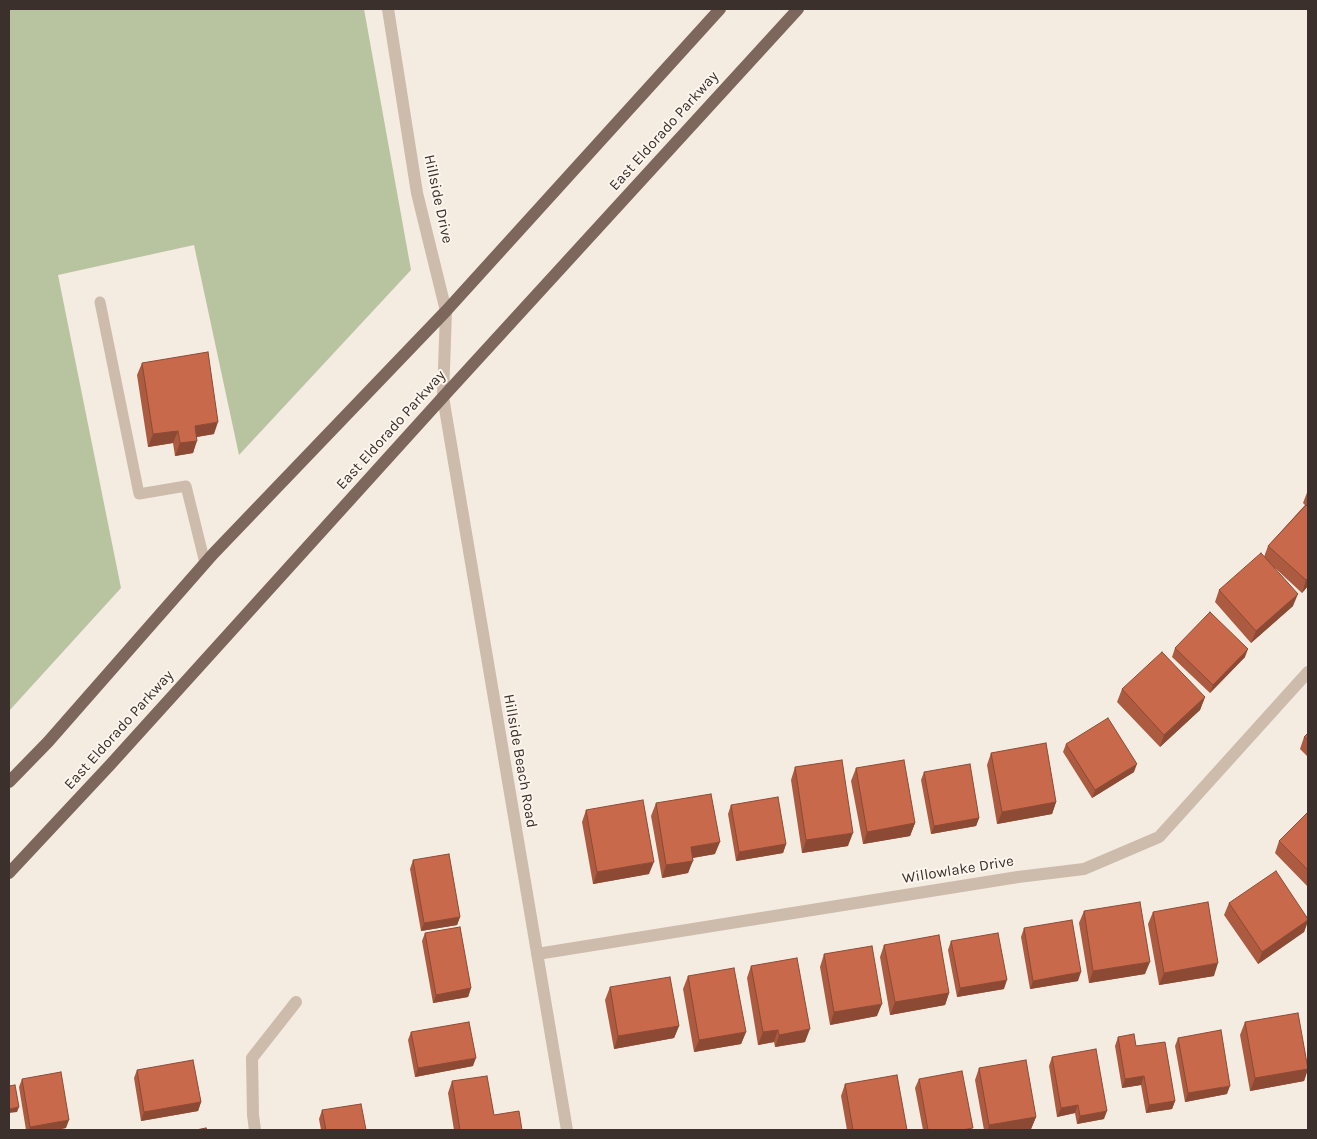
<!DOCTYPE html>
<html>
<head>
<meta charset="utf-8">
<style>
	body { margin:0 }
	#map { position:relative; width:1317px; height:1139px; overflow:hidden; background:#f4ebe1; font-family:Karla,sans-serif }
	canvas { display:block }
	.frame { position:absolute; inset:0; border:10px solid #3b302b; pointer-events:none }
</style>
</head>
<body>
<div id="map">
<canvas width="1317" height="1139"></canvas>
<div class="frame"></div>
</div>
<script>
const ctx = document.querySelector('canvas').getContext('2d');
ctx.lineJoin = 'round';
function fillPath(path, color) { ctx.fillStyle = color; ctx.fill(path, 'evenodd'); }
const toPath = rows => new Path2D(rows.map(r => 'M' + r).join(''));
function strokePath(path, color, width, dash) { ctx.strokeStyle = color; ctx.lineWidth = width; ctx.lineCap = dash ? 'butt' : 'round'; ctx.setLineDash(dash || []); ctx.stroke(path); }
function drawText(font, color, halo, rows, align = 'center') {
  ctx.font = font + ' Karla,sans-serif'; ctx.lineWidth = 4; ctx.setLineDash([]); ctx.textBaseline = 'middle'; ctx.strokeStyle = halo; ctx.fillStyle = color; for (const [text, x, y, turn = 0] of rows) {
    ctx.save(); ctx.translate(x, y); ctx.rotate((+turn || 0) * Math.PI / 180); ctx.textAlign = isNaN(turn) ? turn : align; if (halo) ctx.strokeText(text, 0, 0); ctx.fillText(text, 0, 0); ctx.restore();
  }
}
fillPath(toPath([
	[9,9,364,9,411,270,239,455,194,245,58,275,121,588,9,711]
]), '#b8c4a0');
strokePath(toPath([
	[100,302,139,494,186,486,205,563]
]), '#cdbbac', 11);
strokePath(toPath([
	[388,9,417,193,446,311,443,397,567,1130],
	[537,954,1018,877,1084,869,1159,837,1308,672],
	[255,1130,253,1115,252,1058,296,1002]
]), '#cdbbac', 12);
strokePath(toPath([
	[9,782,48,742,213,554,446,311,720,9],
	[9,873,110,765,443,397,798,9]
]), '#7d675c', 12);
fillPath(toPath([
	[142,363,214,434,197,437,193,453,175,456,173,443,148,447,137,375],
	[1308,490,1308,586,1302,593,1275,568,1293,606,1251,643,1215,602,1219,590,1264,557,1268,546,1305,505,1303,503],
	[1175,648,1245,657,1210,693,1172,657],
	[1122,689,1205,697,1200,710,1160,747,1117,702],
	[1308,733,1308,757,1300,749,1304,737],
	[1066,744,1134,772,1092,798,1063,752],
	[991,753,1056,802,1052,814,997,824,987,765],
	[795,767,848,846,802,853,791,780],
	[856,768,915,823,910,836,863,844,851,781],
	[924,772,979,818,976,826,931,834,921,780],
	[656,803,715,854,693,858,688,873,662,878,651,816],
	[731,805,786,844,783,853,736,861,728,814],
	[586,810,649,874,593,884,582,822],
	[1308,812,1308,887,1275,853,1279,841],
	[413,860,460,917,457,925,421,931,410,869],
	[1229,903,1308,919,1308,922,1304,932,1258,964,1224,915],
	[1084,911,1145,974,1089,983,1079,923],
	[1153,912,1214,976,1159,985,1148,924],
	[1024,928,1078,981,1030,989,1021,937],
	[425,933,471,988,468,997,433,1003,422,941],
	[951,941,1004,989,957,997,948,950],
	[884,945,949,993,945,1005,890,1015,880,957],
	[824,954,877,1016,830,1025,820,967],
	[751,966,805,1042,775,1047,774,1042,758,1045,747,978],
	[688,976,746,1032,741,1044,694,1052,683,989],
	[610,987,679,1026,674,1038,614,1049,605,1000],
	[1245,1022,1308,1069,1304,1081,1250,1091,1240,1035],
	[411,1032,473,1066,415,1077,408,1040],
	[1118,1037,1136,1046,1175,1101,1172,1109,1146,1113,1141,1085,1122,1088,1115,1046],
	[1178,1038,1227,1094,1185,1102,1175,1046],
	[1052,1057,1104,1119,1077,1124,1075,1113,1057,1117,1049,1066],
	[979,1068,1036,1117,1031,1129,1027,1130,984,1130,975,1080],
	[137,1070,201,1102,198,1111,141,1121,134,1078],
	[22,1079,66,1128,56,1130,26,1130,19,1087],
	[919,1079,972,1130,923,1130,915,1088],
	[452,1081,494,1115,522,1130,454,1130,448,1093],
	[845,1084,907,1130,847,1130,841,1096],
	[322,1110,366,1130,321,1130,319,1119]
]), '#ac5a40');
fillPath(toPath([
	[218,422,214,434,190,438,195,426],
	[178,431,173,443,148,447,153,434],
	[197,441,193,453,175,456,180,443],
	[1308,578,1308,586,1302,593,1306,580],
	[1298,594,1293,606,1251,643,1256,631],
	[1248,649,1245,657,1210,693,1213,685],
	[1205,697,1200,710,1160,747,1164,735],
	[1137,764,1134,772,1092,798,1095,790],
	[1056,802,1052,814,997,824,1002,812],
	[979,818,976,826,931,834,934,826],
	[915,823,910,836,863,844,867,832],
	[853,833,848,846,802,853,806,840],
	[720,842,715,854,686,859,691,847],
	[786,844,783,853,736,861,739,852],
	[693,861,688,873,662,878,666,865],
	[654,862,649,874,593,884,597,872],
	[460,917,457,925,421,931,424,923],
	[1308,920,1304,932,1258,964,1262,952],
	[1150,962,1145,974,1089,983,1093,971],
	[1218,963,1214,976,1159,985,1164,973],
	[1081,972,1078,981,1030,989,1033,981],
	[1007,980,1004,989,957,997,960,988],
	[471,988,468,997,433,1003,436,995],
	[949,993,945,1005,890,1015,895,1002],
	[882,1004,877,1016,830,1025,834,1012],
	[679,1026,674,1038,614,1049,618,1036],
	[810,1029,805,1042,775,1047,779,1035],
	[778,1030,774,1042,758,1045,763,1032],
	[746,1032,741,1044,694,1052,699,1040],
	[476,1058,473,1066,415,1077,418,1068],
	[1308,1069,1304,1081,1250,1091,1255,1078],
	[1144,1076,1141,1085,1122,1088,1125,1079],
	[1230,1086,1227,1094,1185,1102,1188,1093],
	[1175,1101,1172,1109,1146,1113,1149,1105],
	[201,1102,198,1111,141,1121,144,1112],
	[1078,1105,1075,1113,1057,1117,1061,1108],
	[19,1107,17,1112,9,1113,9,1109],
	[1107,1111,1104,1119,1077,1124,1080,1116],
	[1036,1117,1031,1129,1027,1130,988,1130,989,1125],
	[69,1120,66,1128,56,1130,29,1130,30,1127]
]), '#8c4a34');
const building = toPath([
	[208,352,218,422,195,426,197,441,180,443,178,431,153,434,142,363,208,352],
	[1306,505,1308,507,1308,578,1306,580,1268,546,1306,505],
	[1261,553,1298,594,1256,631,1219,590,1261,553],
	[1210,612,1248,649,1213,685,1175,648,1210,612],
	[1162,652,1205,697,1164,735,1122,689,1162,652],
	[1108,718,1137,764,1095,790,1066,744,1108,718],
	[1308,733,1308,740,1304,737,1308,733],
	[1046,743,1056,802,1002,812,991,753,1046,743],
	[842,760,853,833,806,840,795,767,842,760],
	[904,760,915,823,867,832,856,768,904,760],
	[970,764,979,818,934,826,924,772,970,764],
	[711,794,720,842,691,847,693,861,666,865,656,803,711,794],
	[778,797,786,844,739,852,731,805,778,797],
	[643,800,654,862,597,872,586,810,643,800],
	[1308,812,1308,870,1279,841,1308,812],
	[449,854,460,917,424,923,413,860,449,854],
	[1276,871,1308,919,1308,920,1262,952,1229,903,1276,871],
	[1140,902,1150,962,1093,971,1084,911,1140,902],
	[1208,902,1218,963,1164,973,1153,912,1208,902],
	[1072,920,1081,972,1033,981,1024,928,1072,920],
	[460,927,471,988,436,995,425,933,460,927],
	[998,933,1007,980,960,988,951,941,998,933],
	[939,935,949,993,895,1002,884,945,939,935],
	[872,946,882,1004,834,1012,824,954,872,946],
	[797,958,810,1029,779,1035,778,1030,763,1032,751,966,797,958],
	[734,968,746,1032,699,1040,688,976,734,968],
	[670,977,679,1026,618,1036,610,987,670,977],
	[1298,1013,1308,1069,1255,1078,1245,1022,1298,1013],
	[469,1022,476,1058,418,1068,411,1032,469,1022],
	[1221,1030,1230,1086,1188,1093,1178,1038,1221,1030],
	[1134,1034,1136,1046,1165,1042,1175,1101,1149,1105,1144,1076,1125,1079,1118,1037,1134,1034],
	[1096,1049,1107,1111,1080,1116,1078,1105,1061,1108,1052,1057,1096,1049],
	[193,1060,201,1102,144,1112,137,1070,193,1060],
	[1026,1060,1036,1117,989,1125,979,1068,1026,1060],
	[962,1071,973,1128,962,1130,928,1130,919,1079,962,1071],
	[61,1072,69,1120,30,1127,22,1079,61,1072],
	[897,1075,907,1130,853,1130,845,1084,897,1075],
	[487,1076,494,1115,519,1111,522,1130,460,1130,452,1081,487,1076],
	[15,1085,19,1107,9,1109,9,1086,15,1085],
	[361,1104,366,1130,326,1130,322,1110,361,1104],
	[206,1128,207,1130,196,1130,206,1128]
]);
fillPath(building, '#c8694b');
strokePath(building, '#8c4a34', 1);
drawText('15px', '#3b302b', '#fbf5ee', [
	["East Eldorado Parkway",664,131,-48],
	["Hillside Drive",438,199,78],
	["East Eldorado Parkway",391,430,-48],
	["East Eldorado Parkway",119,730,-48],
	["Hillside Beach Road",520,761,80],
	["Willowlake Drive",958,870,-9]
]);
</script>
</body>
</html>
